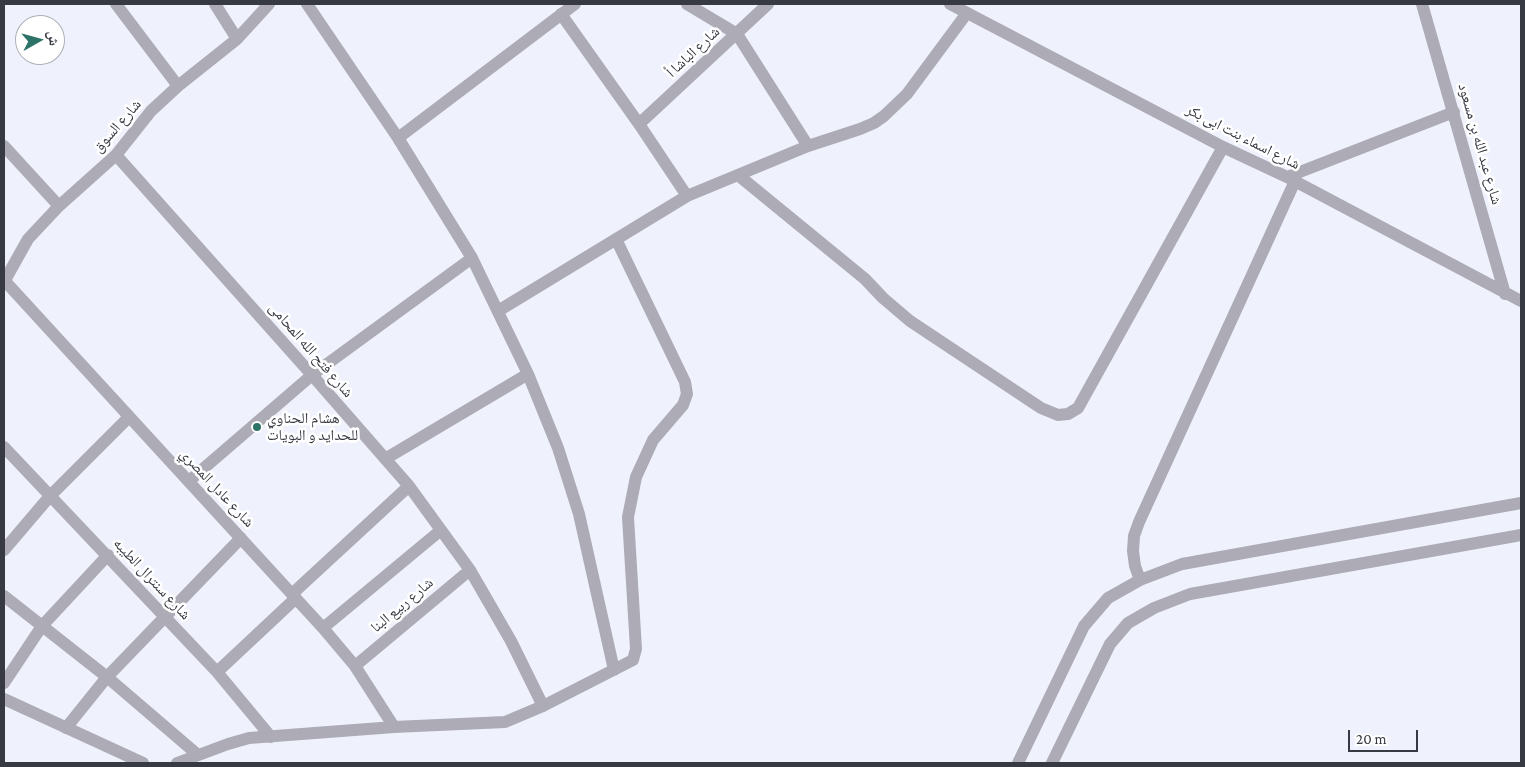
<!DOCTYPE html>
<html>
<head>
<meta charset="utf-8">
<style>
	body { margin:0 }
	#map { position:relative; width:1525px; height:767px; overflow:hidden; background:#eff2fc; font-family:"Crimson Pro","Noto Naskh Arabic",serif }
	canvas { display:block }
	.frame { position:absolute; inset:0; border:5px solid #373943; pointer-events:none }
	.north { position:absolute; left:15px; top:15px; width:50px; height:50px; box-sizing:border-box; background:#fff; border:1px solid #afb0b4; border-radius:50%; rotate:83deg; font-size:14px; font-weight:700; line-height:20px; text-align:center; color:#373943 }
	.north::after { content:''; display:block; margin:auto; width:18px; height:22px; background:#2e7368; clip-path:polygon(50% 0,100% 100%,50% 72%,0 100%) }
	.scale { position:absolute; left:1348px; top:730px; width:70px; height:22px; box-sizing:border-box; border:2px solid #373943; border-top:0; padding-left:6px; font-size:15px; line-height:18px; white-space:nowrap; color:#373943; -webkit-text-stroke:4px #fff; paint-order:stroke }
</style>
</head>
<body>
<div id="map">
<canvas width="1525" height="767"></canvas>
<div class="frame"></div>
<div class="north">ش</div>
<div class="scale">20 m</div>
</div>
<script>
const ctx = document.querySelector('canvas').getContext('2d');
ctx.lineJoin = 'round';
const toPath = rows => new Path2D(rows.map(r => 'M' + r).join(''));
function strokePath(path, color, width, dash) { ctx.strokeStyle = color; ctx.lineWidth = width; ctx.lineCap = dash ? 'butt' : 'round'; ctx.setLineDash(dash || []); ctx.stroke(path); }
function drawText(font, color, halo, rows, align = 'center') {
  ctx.font = font + ' "Crimson Pro","Noto Naskh Arabic",serif'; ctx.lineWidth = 5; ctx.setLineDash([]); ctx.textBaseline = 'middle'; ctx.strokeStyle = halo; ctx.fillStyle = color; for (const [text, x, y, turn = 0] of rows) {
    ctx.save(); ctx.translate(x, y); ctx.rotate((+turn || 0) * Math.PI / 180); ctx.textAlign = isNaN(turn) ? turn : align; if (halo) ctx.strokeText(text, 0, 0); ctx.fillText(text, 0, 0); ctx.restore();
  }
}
strokePath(toPath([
	[116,4,178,86],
	[215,4,237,39],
	[307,4,398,138,472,258,528,374,558,448,579,514,614,670],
	[687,4,737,34,808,146],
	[950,4,1223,147,1287,177,1521,301],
	[1422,4,1505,294],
	[561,14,639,124,687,196],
	[639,124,768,4],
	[398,138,575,4],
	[4,146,59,206],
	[116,155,312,375,409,486,470,570,511,641,543,706],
	[738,175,865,279,883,298,910,321,1041,408,1058,415,1068,414,1078,408,1223,147],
	[1287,177,1454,112],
	[4,280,323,628,355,666,394,727],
	[4,282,28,239,59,206,116,155,151,111,178,86,237,39,269,4],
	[498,311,687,196,808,146,860,129,874,123,884,116,907,94,967,13],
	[4,447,217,672,271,737],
	[385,459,528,374],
	[189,481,312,375,472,258],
	[4,550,50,496,129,417],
	[1140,580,1135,566,1133,551,1134,536,1139,522,1295,181],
	[292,594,409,486],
	[4,596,107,677,198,755],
	[323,628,441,530],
	[355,666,470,570],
	[217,672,296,598],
	[4,683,42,626,108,555],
	[4,699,143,763],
	[66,728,107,677,241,538],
	[177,763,228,744,249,738,394,727,505,722,543,706,633,660,636,649,628,517,636,477,653,440,683,405,687,394,685,382,616,239],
	[1018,763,1084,626,1108,598,1140,580,1182,564,1521,503],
	[1052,763,1110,644,1128,623,1154,608,1190,594,1521,535]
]), '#acabb6', 12);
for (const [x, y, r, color] of [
	[257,427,5,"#2e7368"]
]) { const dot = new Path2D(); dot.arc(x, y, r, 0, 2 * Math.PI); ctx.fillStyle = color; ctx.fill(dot); strokePath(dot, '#fff', 2); }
drawText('15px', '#373943', '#fff', [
	["شارع الباشا أ",693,52,-43],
	["شارع السوق",117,126,-49],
	["شارع اسماء بنت ابى بكر",1243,137,27],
	["شارع عبد الله بن مسعود",1480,144,74],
	["شارع فتح الله المحامى",311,350,49],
	["شارع عادل المصري",217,488,47],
	["شارع سنترال الطيبه",152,579,47],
	["شارع ربيع البنا",402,605,-40]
]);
drawText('15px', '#373943', '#fff', [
	["هشام الحناوي",267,418],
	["للحدايد و البويات",267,435]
], 'left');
</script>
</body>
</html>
